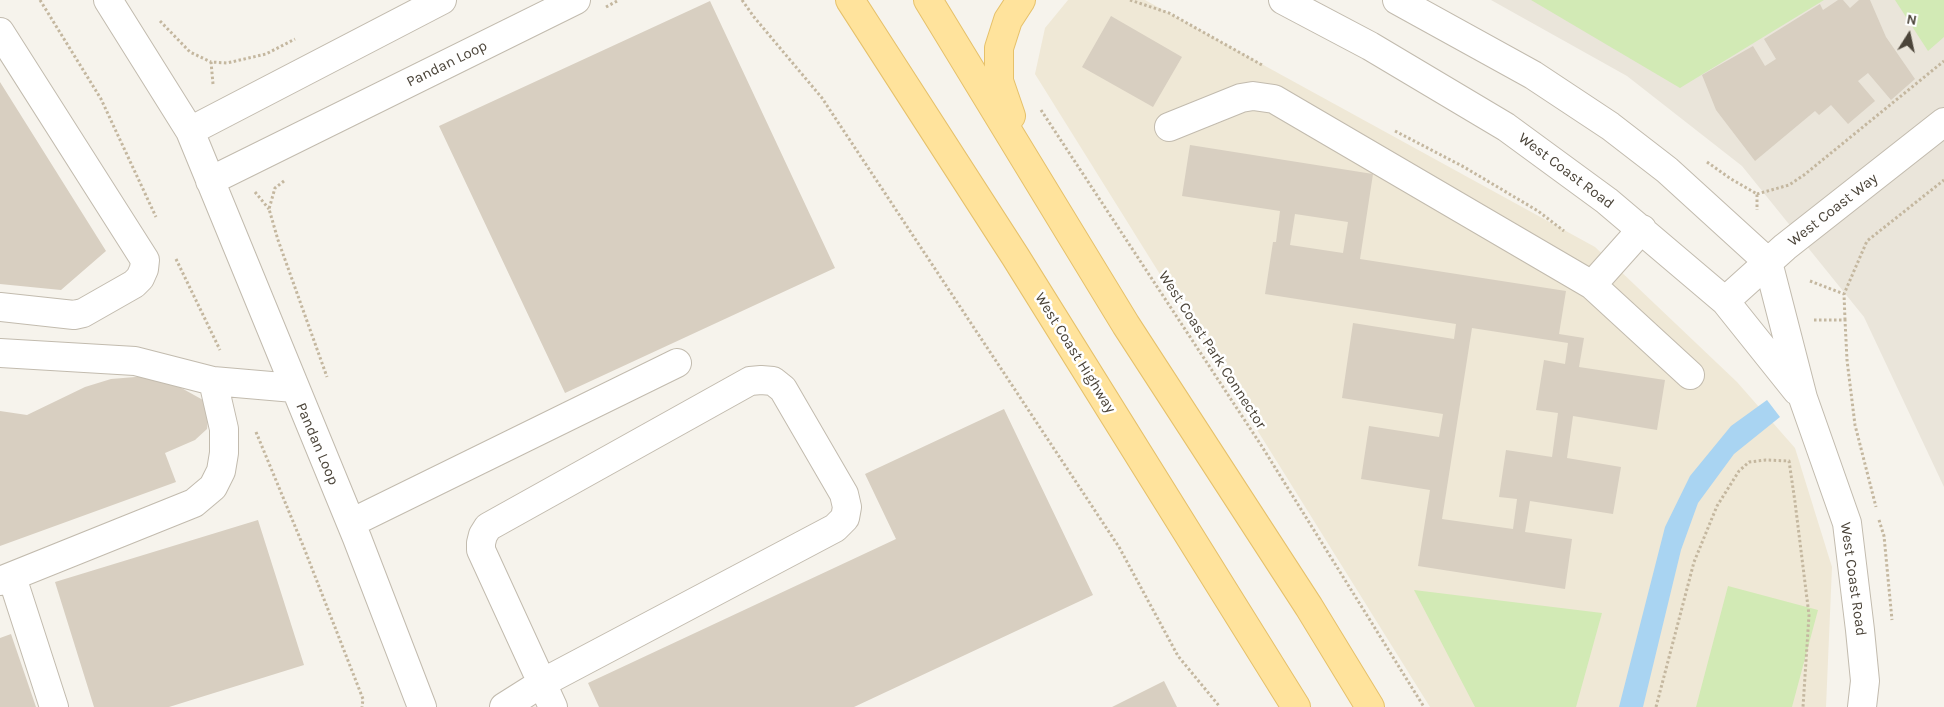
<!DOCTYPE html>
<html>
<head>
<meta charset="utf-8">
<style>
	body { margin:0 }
	#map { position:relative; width:1944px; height:707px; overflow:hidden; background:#f6f3ec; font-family:Karla,sans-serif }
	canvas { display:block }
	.north { position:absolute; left:1884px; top:10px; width:50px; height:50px; -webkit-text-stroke:4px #fff; paint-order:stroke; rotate:10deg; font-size:14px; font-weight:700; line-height:20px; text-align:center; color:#4b4439 }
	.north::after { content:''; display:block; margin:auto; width:18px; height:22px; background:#4b4439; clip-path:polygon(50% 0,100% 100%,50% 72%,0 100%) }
</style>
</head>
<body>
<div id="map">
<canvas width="1944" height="707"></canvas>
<div class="north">N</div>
</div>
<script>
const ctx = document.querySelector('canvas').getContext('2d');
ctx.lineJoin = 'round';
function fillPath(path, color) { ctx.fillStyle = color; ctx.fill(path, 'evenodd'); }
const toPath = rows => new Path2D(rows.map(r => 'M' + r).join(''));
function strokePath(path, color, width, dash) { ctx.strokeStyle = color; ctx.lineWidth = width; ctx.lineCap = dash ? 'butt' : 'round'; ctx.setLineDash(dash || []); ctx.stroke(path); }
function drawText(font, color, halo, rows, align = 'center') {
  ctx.font = font + ' Karla,sans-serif'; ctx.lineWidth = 5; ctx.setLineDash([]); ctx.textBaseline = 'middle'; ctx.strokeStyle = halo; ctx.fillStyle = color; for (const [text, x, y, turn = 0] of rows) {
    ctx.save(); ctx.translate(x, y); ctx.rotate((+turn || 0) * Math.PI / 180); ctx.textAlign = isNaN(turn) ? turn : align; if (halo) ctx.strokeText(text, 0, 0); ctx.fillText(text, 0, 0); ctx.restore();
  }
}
fillPath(toPath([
	[1491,0,1944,0,1944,487,1864,317,1742,166,1627,76]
]), '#eae5da');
fillPath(toPath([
	[1068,0,1145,0,1595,247,1737,382,1795,448,1832,567,1826,707,1430,707,1035,74,1045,28]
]), '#efe8d6');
fillPath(toPath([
	[1531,0,1824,0,1680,88],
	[1895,0,1944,0,1944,37,1928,51],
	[1728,586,1818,610,1792,707,1696,707],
	[1414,590,1602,613,1576,707,1475,707]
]), '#d2eab5');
fillPath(toPath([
	[1767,400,1780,417,1734,454,1698,503,1681,550,1643,707,1619,707,1665,527,1690,476,1731,426]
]), '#a9d4f2');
fillPath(toPath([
	[1838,0,1843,0,1850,8,1859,0,1870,0,1886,37,1915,79,1891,100,1868,73,1858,81,1875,101,1848,124,1831,105,1819,115,1815,111,1755,161,1716,110,1702,75,1753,46,1765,66,1776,59,1764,39,1820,4,1823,10],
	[710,1,835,268,565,393,439,126],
	[1111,16,1182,57,1153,107,1082,67],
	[0,82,106,251,61,290,0,284],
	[1190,145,1373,174,1360,259,1566,291,1559,334,1584,338,1579,367,1665,380,1657,430,1573,416,1567,458,1621,467,1613,514,1530,501,1525,532,1572,539,1565,589,1418,566,1430,490,1361,479,1369,426,1439,437,1443,414,1342,398,1353,323,1454,339,1456,324,1265,294,1273,242,1276,242,1280,211,1182,196],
	[1295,214,1348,222,1343,253,1290,245],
	[1472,328,1568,343,1565,364,1544,360,1536,410,1558,413,1552,457,1506,450,1499,497,1517,499,1513,529,1442,519],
	[147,376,176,385,203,400,209,412,207,429,195,440,165,453,176,482,0,546,0,411,27,415,85,387,111,379],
	[1004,409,1093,595,854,707,599,707,588,683,896,539,865,474],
	[258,520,304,665,169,707,94,707,55,582],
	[11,634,36,707,0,707,0,638],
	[1164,681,1177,707,1112,707]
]), '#d8cfc1');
const minor = toPath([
	[108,0,190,131,357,538,422,707],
	[1283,0,1370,46,1506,127,1607,201,1725,301,1797,391],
	[1397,0,1533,75,1610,126,1667,170,1768,262,1803,398,1847,523,1860,630,1865,681,1862,707],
	[0,32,145,260,144,269,140,278,134,284,83,313,74,315,0,307],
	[1169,127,1241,98,1253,96,1274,99,1592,285,1690,375],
	[190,131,442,0],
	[210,181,576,0],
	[1592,285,1642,229],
	[1725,301,1785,247,1944,122],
	[0,353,135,361,213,381,294,388],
	[351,523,677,363],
	[12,577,54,707],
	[0,581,194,503,213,487,221,471,224,453,224,429,213,381],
	[504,707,542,683,835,528,845,518,847,507,844,494,783,389,773,381,761,380,750,381,488,527,483,535,481,543,481,550,542,683,553,707]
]);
const major = toPath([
	[850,0,1015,256,1296,707],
	[928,0,1126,325,1309,607,1370,707],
	[1011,116,999,81,999,48,1008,20,1021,0]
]);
strokePath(minor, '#c2bbae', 30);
strokePath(major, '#e6c16a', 30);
strokePath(toPath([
	[40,0,101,99,156,217],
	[742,0,754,17,822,98,1119,547,1178,656,1220,707],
	[1130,0,1169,13,1262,65],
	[606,7,619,0],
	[160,21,190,52,211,62],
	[213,84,211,62,227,63,266,54,295,39],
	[1041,110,1261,445,1424,707],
	[1395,131,1464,167,1538,211,1564,231],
	[1707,162,1731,179,1757,194,1757,210],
	[284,181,275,188,269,209,278,240,327,377],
	[255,192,269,209],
	[1757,194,1789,185,1804,175,1944,61],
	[176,259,220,350],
	[1810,281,1844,294],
	[1814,320,1845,320,1847,360,1855,425,1876,507],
	[1845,320,1844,294,1867,241,1944,180],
	[256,432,304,548,363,699,362,707],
	[1879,520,1884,536,1892,620],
	[1656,707,1694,562,1717,506,1739,471,1749,462,1766,460,1789,461,1795,502,1809,615,1803,707]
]), '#c4b79f', 3, [2.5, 2.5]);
strokePath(minor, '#fff', 28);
strokePath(major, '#ffe39c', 28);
drawText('15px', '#4b4439', '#fff', [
	["Pandan Loop",447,64,-26],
	["West Coast Road",1566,171,37],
	["West Coast Way",1833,210,-38],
	["West Coast Park Connector",1212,350,57],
	["West Coast Highway",1075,353,58],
	["Pandan Loop",317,444,67],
	["West Coast Road",1853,579,82]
]);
</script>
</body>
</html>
